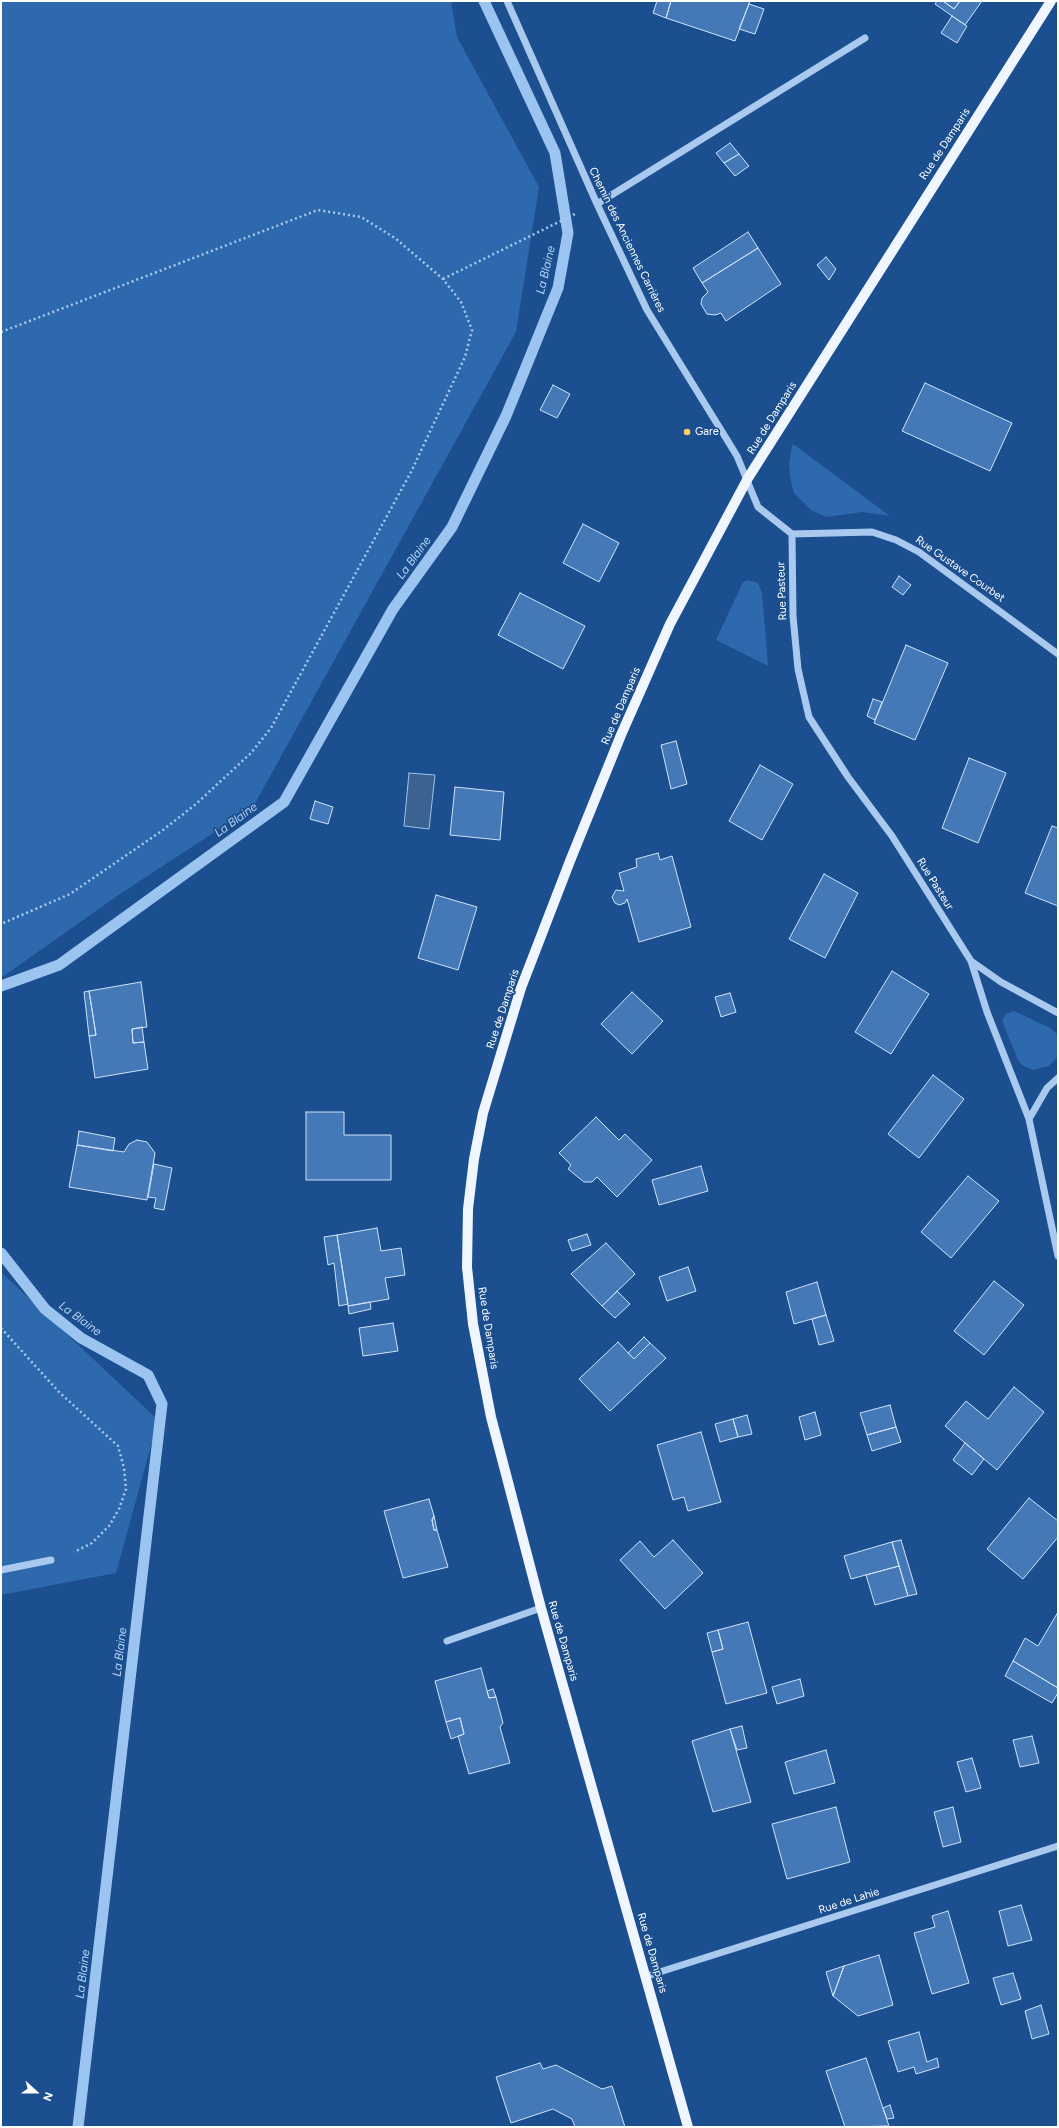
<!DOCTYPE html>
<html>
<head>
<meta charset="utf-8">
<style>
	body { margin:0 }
	#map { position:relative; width:1059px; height:2128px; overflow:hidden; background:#1b4f8f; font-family:Figtree,sans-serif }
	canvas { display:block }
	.frame { position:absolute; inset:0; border:2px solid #fff; pointer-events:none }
	.north { position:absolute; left:16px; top:2072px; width:40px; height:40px; -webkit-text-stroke:3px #1b4f8f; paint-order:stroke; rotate:111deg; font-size:11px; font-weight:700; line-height:16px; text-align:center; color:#fff }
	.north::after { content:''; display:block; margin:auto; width:14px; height:18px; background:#fff; clip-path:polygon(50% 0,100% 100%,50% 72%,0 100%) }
</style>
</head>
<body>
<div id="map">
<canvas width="1059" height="2128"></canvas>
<div class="frame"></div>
<div class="north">N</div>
</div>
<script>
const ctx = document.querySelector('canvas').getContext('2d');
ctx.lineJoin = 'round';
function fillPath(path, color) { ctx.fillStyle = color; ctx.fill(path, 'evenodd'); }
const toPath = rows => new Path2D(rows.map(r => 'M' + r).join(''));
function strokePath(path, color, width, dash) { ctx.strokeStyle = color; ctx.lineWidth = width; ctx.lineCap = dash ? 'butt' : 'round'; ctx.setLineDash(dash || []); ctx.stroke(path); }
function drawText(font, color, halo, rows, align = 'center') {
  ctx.font = font + ' Figtree,sans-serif'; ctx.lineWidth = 3.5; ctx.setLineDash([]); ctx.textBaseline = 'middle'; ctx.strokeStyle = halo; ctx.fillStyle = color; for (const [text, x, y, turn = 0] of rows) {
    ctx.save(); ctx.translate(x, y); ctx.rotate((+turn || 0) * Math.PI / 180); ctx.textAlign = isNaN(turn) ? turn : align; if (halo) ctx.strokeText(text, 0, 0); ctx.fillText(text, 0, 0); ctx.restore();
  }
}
fillPath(toPath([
	[1,1,451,1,457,37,539,187,516,332,253,807,120,894,1,978],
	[793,444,890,516,862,512,826,517,811,510,794,493,791,482,789,464,791,450],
	[748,580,758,583,762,593,768,666,716,640,743,582],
	[1014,1011,1050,1028,1057,1034,1058,1056,1049,1066,1033,1070,1022,1065,1018,1060,1002,1021,1006,1014],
	[1,1272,158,1420,116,1573,1,1595]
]), '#2e69ad');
const water = toPath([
	[409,773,435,775,429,829,404,826,409,773]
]);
fillPath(water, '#3c6290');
strokePath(water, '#9cc4f0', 1);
strokePath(toPath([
	[1,986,59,965,284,802,393,609,452,527,506,416,558,288,568,233,555,153,484,1],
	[1,1253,45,1309,81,1338,148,1375,162,1404,78,2127]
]), '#9cc4f0', 11);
const building = toPath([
	[657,1,671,1,666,18,653,13,657,1],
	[671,1,750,1,735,41,666,18,671,1],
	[937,1,943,1,954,9,960,1,982,1,965,25,935,4,937,1],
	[943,1,960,1,954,9,943,1],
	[749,4,764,9,755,34,739,29,749,4],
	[952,16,967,26,957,43,941,33,952,16],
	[730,143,739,154,724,163,716,153,730,143],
	[739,154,749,166,735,176,724,163,739,154],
	[748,232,758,248,702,283,693,268,748,232],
	[758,248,781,284,726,321,721,313,715,315,707,314,701,304,702,298,708,292,702,283,758,248],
	[826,257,836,269,829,280,817,265,826,257],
	[925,383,1012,423,990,471,902,431,925,383],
	[553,385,570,394,557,418,540,410,553,385],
	[583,524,619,543,599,582,563,563,583,524],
	[899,576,911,585,903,595,892,587,899,576],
	[520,593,585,626,563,669,498,635,520,593],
	[906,645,948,663,915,740,874,723,906,645],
	[873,699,882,702,875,720,867,716,873,699],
	[676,741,687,784,671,789,661,745,676,741],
	[969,758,1006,773,978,843,942,828,969,758],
	[760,765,793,784,762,840,729,821,760,765],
	[455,787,504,792,500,840,450,835,455,787],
	[315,801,333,807,328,824,310,819,315,801],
	[1052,826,1058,828,1058,906,1025,893,1052,826],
	[658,853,660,860,672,856,691,927,639,942,627,899,625,903,619,905,615,903,612,897,616,890,624,891,619,873,637,867,636,859,658,853],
	[824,874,858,893,825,958,789,939,824,874],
	[436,895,477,907,458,970,418,958,436,895],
	[892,971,929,994,891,1054,855,1032,892,971],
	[141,982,147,1027,132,1029,133,1043,144,1042,148,1069,95,1078,89,1036,96,1035,89,991,141,982],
	[89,991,96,1035,89,1036,84,992,89,991],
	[632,992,663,1021,632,1054,601,1024,632,992],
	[730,993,736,1012,721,1017,715,997,730,993],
	[142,1027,144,1042,133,1043,132,1029,142,1027],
	[933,1075,964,1099,919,1158,888,1134,933,1075],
	[306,1112,344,1112,344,1135,391,1135,391,1180,306,1180,306,1112],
	[596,1117,619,1140,625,1134,652,1160,617,1197,597,1177,592,1182,584,1182,568,1169,571,1165,559,1153,596,1117],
	[79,1131,115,1138,113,1151,77,1145,79,1131],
	[137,1140,147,1142,155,1153,147,1200,69,1187,77,1145,124,1152,129,1144,137,1140],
	[154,1164,172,1168,164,1210,154,1208,156,1198,148,1197,154,1164],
	[701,1166,708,1191,659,1205,652,1180,701,1166],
	[968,1176,999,1201,951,1258,921,1232,968,1176],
	[377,1228,381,1251,401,1248,405,1275,385,1278,389,1299,348,1306,337,1235,377,1228],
	[587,1234,591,1245,572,1251,568,1240,587,1234],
	[337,1235,348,1304,339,1306,334,1263,328,1265,324,1237,337,1235],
	[606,1243,635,1274,602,1306,571,1274,606,1243],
	[688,1267,696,1291,667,1301,659,1277,688,1267],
	[994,1281,1024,1305,984,1355,954,1331,994,1281],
	[817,1282,826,1315,794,1324,786,1292,817,1282],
	[617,1291,630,1304,615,1318,602,1306,617,1291],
	[370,1302,371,1309,349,1314,348,1306,370,1302],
	[826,1315,834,1341,819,1345,812,1319,826,1315],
	[393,1323,398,1351,363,1356,359,1328,393,1323],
	[644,1337,650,1343,634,1359,628,1353,644,1337],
	[618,1342,634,1359,650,1343,666,1358,610,1411,579,1379,618,1342],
	[1014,1387,1044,1412,997,1470,945,1426,966,1401,988,1419,1014,1387],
	[890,1405,896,1427,867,1435,860,1413,890,1405],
	[815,1412,821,1435,805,1440,799,1417,815,1412],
	[747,1415,752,1434,738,1437,733,1419,747,1415],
	[733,1419,738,1437,720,1442,715,1424,733,1419],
	[896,1427,901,1442,872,1451,867,1435,896,1427],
	[701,1432,721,1502,688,1511,684,1497,673,1500,657,1445,701,1432],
	[965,1443,984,1459,972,1475,953,1460,965,1443],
	[1029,1498,1058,1521,1058,1537,1023,1579,987,1549,1029,1498],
	[429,1499,434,1516,432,1520,434,1530,437,1530,448,1567,403,1578,384,1511,429,1499],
	[434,1516,437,1530,434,1530,432,1520,434,1516],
	[673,1540,703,1573,665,1609,620,1560,640,1541,654,1557,673,1540],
	[901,1540,917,1594,908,1596,892,1542,901,1540],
	[892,1542,899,1566,851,1579,844,1556,892,1542],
	[899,1566,908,1596,875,1605,866,1575,899,1566],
	[1058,1612,1058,1688,1013,1661,1025,1638,1038,1646,1058,1612],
	[748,1622,767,1693,726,1704,712,1652,723,1649,718,1630,748,1622],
	[718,1630,723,1649,712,1652,707,1633,718,1630],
	[1013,1661,1058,1688,1058,1693,1052,1703,1005,1676,1013,1661],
	[481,1668,489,1698,496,1697,503,1723,500,1727,510,1763,469,1774,458,1736,464,1734,460,1718,446,1722,435,1681,481,1668],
	[800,1679,804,1696,777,1704,772,1687,800,1679],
	[493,1689,496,1697,489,1698,487,1691,493,1689],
	[460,1718,464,1734,451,1739,446,1722,460,1718],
	[742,1726,747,1748,737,1750,730,1729,742,1726],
	[730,1729,751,1802,713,1812,692,1741,730,1729],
	[1032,1736,1039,1763,1020,1767,1013,1740,1032,1736],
	[826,1750,835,1783,794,1794,785,1762,826,1750],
	[972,1758,981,1788,966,1792,957,1762,972,1758],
	[836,1807,850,1862,787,1879,772,1824,836,1807],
	[953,1807,961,1842,943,1847,934,1812,953,1807],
	[1021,1905,1032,1940,1008,1946,999,1911,1021,1905],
	[948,1911,969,1983,932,1994,914,1933,935,1927,932,1916,948,1911],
	[879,1955,893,2005,858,2016,833,1996,844,1966,879,1955],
	[844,1966,833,1996,826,1972,844,1966],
	[1013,1973,1021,1999,1001,2005,993,1978,1013,1973],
	[1041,2005,1049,2034,1032,2039,1025,2011,1041,2005],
	[919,2032,927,2062,937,2058,939,2067,916,2074,914,2067,898,2072,888,2041,919,2032],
	[866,2058,889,2126,845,2127,826,2071,866,2058],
	[540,2063,543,2069,556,2065,602,2089,612,2086,625,2127,575,2127,572,2119,553,2109,511,2123,496,2077,540,2063],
	[890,2105,894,2118,887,2119,883,2108,890,2105]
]);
fillPath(building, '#4478b7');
strokePath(building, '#cfe3fa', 1);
strokePath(toPath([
	[443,279,575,214],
	[1,332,318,210,361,217,395,238,443,279,461,302,472,330,465,357,411,472,271,728,251,753,196,804,163,830,70,894,1,924],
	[1,1328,59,1392,118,1446,124,1468,126,1489,119,1509,109,1526,92,1543,74,1552]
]), '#a9c9ee', 2.5, [2, 3]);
strokePath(toPath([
	[507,1,597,204,647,310,737,456,758,507,792,534,872,532,896,540,919,552,1058,654],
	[597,204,865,38],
	[792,534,793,616,798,669,809,717,848,777,892,836,971,961,987,1012,1029,1119,1058,1256],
	[971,961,1001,982,1058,1013],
	[1029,1119,1047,1088,1058,1078],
	[1,1570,51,1560],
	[447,1641,541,1608],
	[647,1976,1058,1846]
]), '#a9c9ee', 7);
strokePath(toPath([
	[688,2127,541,1608,491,1417,473,1324,467,1267,468,1209,474,1159,483,1113,521,988,570,861,621,735,670,624,748,478,1051,1]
]), '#f0f6ff', 10);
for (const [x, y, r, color] of [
	[687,432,4,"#ffd166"]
]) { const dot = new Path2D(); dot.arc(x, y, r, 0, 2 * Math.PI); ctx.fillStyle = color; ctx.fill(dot); strokePath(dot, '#1b4f8f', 1.5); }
drawText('11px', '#fff', '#1b4f8f', [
	["Rue de Damparis",945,144,-57],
	["Chemin des Anciennes Carrières",627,240,64],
	["Rue de Damparis",772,418,-58],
	["Rue Gustave Courbet",960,569,35],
	["Rue Pasteur",782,591,-92],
	["Rue de Damparis",621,706,-67],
	["Rue Pasteur",935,884,58],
	["Rue de Damparis",503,1009,-72],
	["Rue de Damparis",488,1328,81],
	["Rue de Damparis",563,1641,74],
	["Rue de Lahie",849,1901,-18],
	["Rue de Damparis",652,1953,74]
]);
drawText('11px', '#fff', '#1b4f8f', [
	["Gare",695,432]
], 'left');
drawText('italic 12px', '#b5d3f5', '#1b4f8f', [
	["La Blaine",546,270,-77],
	["La Blaine",414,558,-54],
	["La Blaine",236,820,-36],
	["La Blaine",80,1319,36],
	["La Blaine",120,1652,-83],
	["La Blaine",83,1974,-83]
]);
</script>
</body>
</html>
